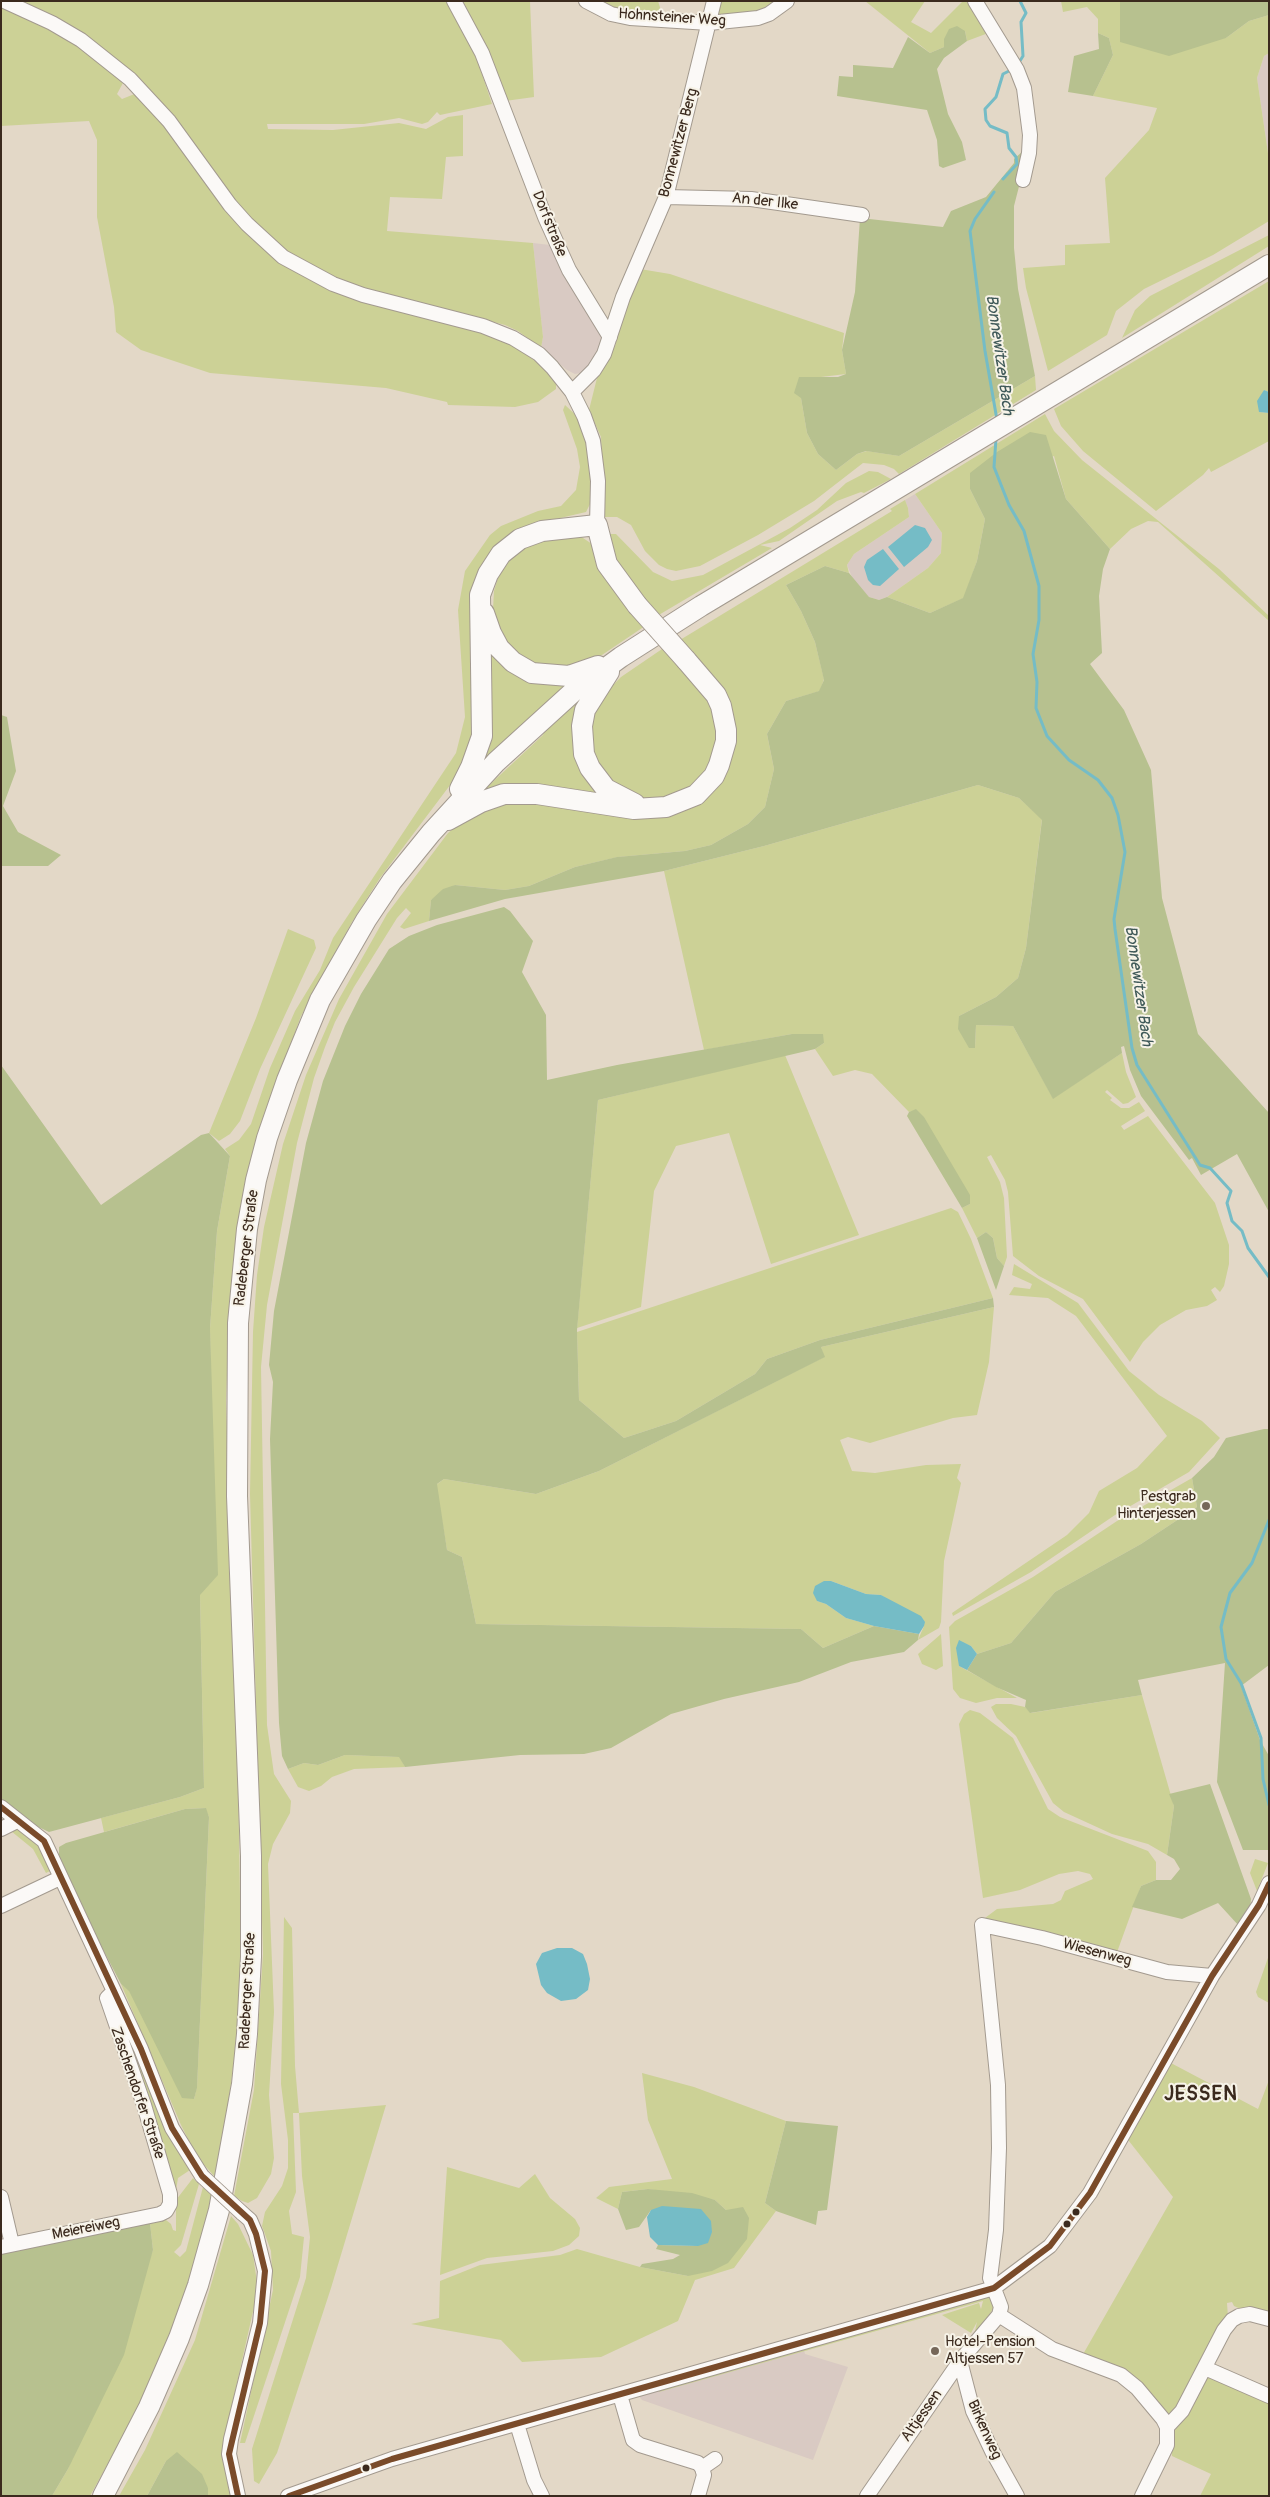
<!DOCTYPE html>
<html>
<head>
<meta charset="utf-8">
<style>
	body { margin:0 }
	#map { position:relative; width:1270px; height:2497px; overflow:hidden; background:#e3d8c7; font-family:Pangolin,sans-serif }
	canvas { display:block }
	.frame { position:absolute; inset:0; border:2px solid #3b2a1e; pointer-events:none }
</style>
</head>
<body>
<div id="map">
<canvas width="1270" height="2497"></canvas>
<div class="frame"></div>
</div>
<script>
const ctx = document.querySelector('canvas').getContext('2d');
ctx.lineJoin = 'round';
function fillPath(path, color) { ctx.fillStyle = color; ctx.fill(path, 'evenodd'); }
const toPath = rows => new Path2D(rows.map(r => 'M' + r).join(''));
function strokePath(path, color, width, dash) { ctx.strokeStyle = color; ctx.lineWidth = width; ctx.lineCap = dash ? 'butt' : 'round'; ctx.setLineDash(dash || []); ctx.stroke(path); }
function drawText(font, color, halo, rows, align = 'center') {
  ctx.font = font + ' Pangolin,sans-serif'; ctx.lineWidth = 4; ctx.setLineDash([]); ctx.textBaseline = 'middle'; ctx.strokeStyle = halo; ctx.fillStyle = color; for (const [text, x, y, turn = 0] of rows) {
    ctx.save(); ctx.translate(x, y); ctx.rotate((+turn || 0) * Math.PI / 180); ctx.textAlign = isNaN(turn) ? turn : align; if (halo) ctx.strokeText(text, 0, 0); ctx.fillText(text, 0, 0); ctx.restore();
  }
}
fillPath(toPath([
	[1269,53,1269,160,1257,78,1264,56],
	[533,243,550,245,602,333,603,342,598,354,586,370,581,373,575,374,567,370,541,348,543,337],
	[915,494,942,533,941,553,928,568,887,597,879,600,869,597,854,582,847,565,854,554,909,517,908,508,905,500],
	[804,2350,805,2354,848,2367,813,2460,642,2400,638,2395,660,2389,660,2391]
]), '#d9cac3');
fillPath(toPath([
	[19,1,450,1,476,56,492,104,440,115,437,112,428,122,422,124,399,118,364,124,267,124,268,129,333,130,399,123,426,129,448,117,463,115,463,156,446,157,442,199,390,197,387,231,533,243,543,337,541,348,518,331,505,325,339,281,284,250,236,203,173,117,134,75,85,35],
	[458,1,530,1,534,97,505,101],
	[591,1,658,1,663,17,631,17],
	[718,1,783,1,757,16,715,15],
	[865,1,925,1,911,22,931,33,963,1,973,1,991,32,967,41,965,31,944,47,930,53],
	[1061,1,1120,1,1120,42,1226,38,1249,21,1269,15,1269,53,1264,56,1257,78,1269,160,1269,221,1213,255,1144,289,1116,311,1107,335,1048,371,1026,288,1023,268,1065,265,1065,245,1110,243,1105,178,1149,130,1157,108,1093,96,1113,55,1109,38,1098,33,1098,19,1087,7,1063,12],
	[1,6,32,18,80,47,124,81,117,94,122,99,137,93,283,262,310,280,333,290,485,332,512,344,550,372,556,383,556,389,538,402,515,407,448,405,447,402,386,388,210,373,141,350,116,332,114,307,97,217,97,140,89,121,1,126],
	[1269,235,1269,246,1122,338,1135,310,1150,296],
	[640,269,670,274,844,333,842,350,846,374,821,377,801,398,807,433,818,454,836,470,857,454,867,451,899,456,1035,376,1036,390,899,474,894,469,884,465,863,463,814,501,758,535,700,566,676,571,667,569,659,565,645,551,631,525,617,517,604,517,601,437,589,410,597,378,615,346,626,301],
	[1269,281,1269,392,1264,390,1259,412,1269,413,1269,441,1211,472,1209,468,1203,475,1156,511,1083,451,1061,426,1054,409],
	[565,405,579,418,587,446,592,470,591,502,586,512,539,523,516,531,499,543,486,559,472,590,478,702,469,760,380,878,352,922,301,1016,257,1137,229,1325,226,1401,238,1767,241,1962,237,2036,230,2091,222,2155,216,2178,197,2157,181,2125,121,1984,129,1990,194,2099,197,2087,209,1817,205,1808,185,1809,104,1832,101,1818,180,1797,204,1788,200,1595,211,1397,210,1328,217,1231,230,1156,225,1149,239,1140,251,1124,270,1068,295,1011,320,970,333,938,456,753,465,717,458,610,465,571,490,535,501,526,538,511,561,506,576,490,580,467,577,449,563,410],
	[1045,414,1054,431,1082,460,1219,569,1269,616,1269,621,1158,522,1148,521,1131,529,1110,549,1066,499,1054,456,970,489,985,519,977,561,964,598,930,613,887,597,928,568,941,553,942,533,915,494],
	[869,471,878,472,891,479,864,493,861,492,837,501,779,541,760,545,772,548,657,616,614,563,608,534,616,534,653,572,672,581,703,575,790,528,817,510,846,483],
	[905,500,908,508,909,517,854,554,847,565,849,573,825,566,786,585,801,611,815,642,824,679,820,691,786,701,767,734,774,769,765,807,748,824,711,845,685,851,618,857,575,867,529,886,505,890,455,885,431,900,429,921,404,929,400,927,411,913,406,908,397,918,354,987,335,1022,325,1047,314,1078,297,1143,267,1305,261,1367,267,1725,274,1774,291,1801,290,1813,273,1844,268,1864,274,2012,269,2095,274,2158,271,2174,257,2198,248,2203,242,2201,234,2196,254,2090,263,1954,250,1494,253,1332,257,1275,264,1227,283,1144,306,1075,339,999,387,914,448,833,469,814,502,802,676,811,730,748,680,640,892,511,890,509],
	[580,536,592,544,645,626,599,657,574,667,540,668,522,659,506,642,498,626,493,609,494,591,499,574,511,557,526,546,541,540],
	[489,643,574,681,497,747,481,765],
	[665,647,707,696,718,728,712,763,684,794,642,800,614,786,595,763,588,739,595,706,608,690,621,677],
	[590,688,575,724,615,801,484,790,543,735,546,724],
	[978,785,1019,798,1042,819,1026,948,1018,978,996,997,959,1016,975,1048,976,1025,1013,1026,1053,1098,1122,1053,1126,1072,1136,1097,1128,1103,1123,1104,1107,1090,1105,1092,1112,1098,1110,1100,1121,1108,1129,1108,1139,1102,1145,1111,1121,1126,1124,1130,1148,1116,1215,1203,1229,1245,1229,1264,1224,1286,1220,1292,1215,1287,1211,1290,1217,1300,1207,1306,1186,1310,1160,1325,1143,1342,1130,1362,1083,1299,1039,1276,1013,1256,1008,1192,1005,1180,991,1155,987,1157,1000,1182,1004,1198,1007,1257,1004,1266,997,1258,993,1238,986,1232,977,1238,962,1208,970,1204,916,1110,909,1112,872,1074,855,1070,833,1076,815,1049,824,1043,792,1034,704,1050,664,871,764,846],
	[288,929,314,940,316,948,260,1069,240,1121,230,1134,219,1141,209,1133,256,1018],
	[785,1055,859,1235,771,1264,729,1133,676,1146,654,1191,641,1307,577,1328,598,1100],
	[951,1208,958,1212,971,1239,993,1298,820,1340,767,1359,755,1374,676,1421,624,1438,579,1400,577,1332],
	[1014,1264,1078,1303,1129,1371,1159,1395,1202,1421,1220,1438,1189,1472,1115,1515,1031,1572,953,1616,952,1613,1067,1535,1089,1513,1099,1491,1137,1468,1167,1436,1076,1316,1048,1298,1009,1295,1014,1287,1030,1289,1032,1284,1012,1275],
	[994,1307,989,1362,977,1415,953,1418,870,1443,848,1437,840,1440,852,1471,875,1473,926,1465,961,1464,957,1478,961,1483,944,1561,941,1622,939,1628,918,1640,924,1626,881,1595,866,1594,831,1581,817,1601,826,1604,846,1618,874,1626,823,1648,801,1629,476,1624,462,1557,447,1550,436,1485,444,1479,536,1494,599,1471,824,1357,821,1347],
	[1192,1478,1197,1507,1141,1544,1055,1592,1011,1643,977,1654,971,1646,959,1641,959,1666,1017,1698,997,1698,976,1703,960,1698,953,1689,949,1627,955,1621,1033,1577,1117,1521],
	[941,1634,943,1666,936,1670,922,1664,918,1654],
	[1142,1695,1174,1806,1167,1855,1148,1844,1112,1834,1064,1812,1053,1803,1016,1736,997,1718,991,1707,996,1704,1011,1704,1025,1707,1031,1713],
	[970,1710,980,1713,1013,1738,1048,1809,1060,1817,1148,1851,1156,1862,1156,1880,1141,1886,1116,1955,994,1923,985,1918,997,1909,1053,1904,1061,1900,1065,1891,1093,1879,1090,1874,1078,1871,1059,1874,1020,1890,983,1898,959,1724,964,1714],
	[345,1755,400,1757,405,1767,354,1769,332,1777,321,1786,309,1791,298,1787,288,1769,304,1763,318,1765],
	[16,1829,21,1830,36,1842,52,1870,46,1873,33,1849,11,1831],
	[1255,1859,1268,1863,1257,1891,1250,1873],
	[284,1917,292,1928,295,2066,299,2113,386,2105,331,2288,277,2453,259,2484,254,2481,252,2449,306,2278,310,2237,302,2176,299,2113,293,2113,296,2192,289,2211,292,2234,304,2237,300,2277,245,2443,240,2443,273,2290,271,2251,262,2226,265,2212,282,2186,288,2168,288,2140,281,2084],
	[1269,1955,1269,2003,1258,1997,1256,1992],
	[115,1999,166,2127,190,2170,178,2178,176,2190,173,2191],
	[1169,2062,1258,2109,1269,2080,1269,2316,1243,2310,1234,2306,1232,2302,1227,2303,1228,2317,1178,2409,1172,2413,1166,2413,1082,2356,1173,2197,1125,2136],
	[642,2073,694,2087,786,2121,765,2203,776,2211,734,2268,695,2280,678,2321,601,2357,522,2362,501,2340,411,2324,439,2318,440,2281,480,2265,560,2255,577,2249,640,2267,688,2276,726,2210,715,2200,648,2189,622,2192,618,2209,596,2198,609,2187,672,2179,648,2120],
	[447,2167,519,2188,535,2174,550,2198,575,2219,580,2228,579,2236,569,2245,553,2251,487,2258,440,2275],
	[193,2178,199,2184,181,2245,174,2252,180,2257,186,2251,203,2187,214,2198,173,2332,137,2411,90,2496,52,2496,68,2469,153,2250,150,2223,166,2220,171,2224,173,2230,176,2231,176,2200],
	[231,2216,238,2224,253,2255,258,2289,224,2441,224,2467,231,2496,208,2496,208,2488,166,2461,147,2496,119,2496,145,2450,195,2340],
	[984,2296,991,2298,995,2305,972,2344,977,2322,971,2333,942,2315,979,2303,981,2309,983,2301,659,2392,660,2389],
	[1206,2373,1269,2398,1269,2496,1200,2496,1211,2474,1172,2456,1171,2438]
]), '#ccd196');
fillPath(toPath([
	[1120,1,1269,1,1269,15,1249,21,1226,38,1169,56,1120,42],
	[957,26,965,31,967,41,944,58,937,69,948,114,962,142,966,160,943,168,939,166,937,140,927,110,837,96,839,76,853,77,853,65,893,68,908,37,930,53,944,47,944,39,949,29],
	[1098,33,1109,38,1113,55,1093,96,1068,92,1074,56,1099,49],
	[1023,151,1024,167,1014,206,1014,248,1018,289,1035,376,899,456,866,451,857,454,836,470,818,454,807,433,801,398,794,393,799,377,838,377,846,374,842,350,855,292,860,218,943,227,951,211,986,197,1014,163,1014,159],
	[1030,432,1046,435,1066,499,1110,549,1103,569,1099,596,1102,653,1090,664,1124,710,1151,770,1162,898,1198,1034,1269,1113,1269,1212,1237,1154,1201,1175,1192,1158,1189,1160,1141,1096,1130,1070,1124,1046,1121,1047,1122,1053,1053,1099,1013,1026,976,1025,975,1048,969,1048,958,1029,959,1016,996,997,1018,978,1026,948,1042,820,1019,798,978,785,764,846,664,871,505,899,429,921,431,900,443,889,455,885,505,890,529,886,575,867,617,857,685,851,711,845,748,824,765,807,774,769,767,734,786,701,819,691,824,680,815,642,801,611,786,585,825,566,849,573,869,597,879,600,887,597,930,613,963,598,977,561,985,519,970,489,970,473,997,452],
	[1,715,7,717,16,771,3,806,18,832,61,855,48,866,1,866],
	[504,907,510,911,533,941,522,972,546,1015,547,1080,617,1065,792,1034,823,1034,824,1043,815,1049,598,1100,577,1330,579,1400,624,1438,676,1421,755,1374,767,1359,820,1340,993,1298,994,1307,821,1347,825,1357,599,1471,536,1494,444,1479,437,1484,447,1550,462,1557,476,1624,801,1629,823,1648,874,1626,919,1634,918,1640,904,1652,851,1662,799,1682,724,1699,671,1714,611,1748,584,1754,520,1755,405,1767,399,1757,345,1755,318,1765,304,1763,288,1769,282,1756,279,1723,270,1439,273,1382,269,1365,274,1311,306,1143,323,1081,345,1026,361,994,389,949,409,936,437,925],
	[1,1065,101,1205,201,1135,209,1133,230,1156,217,1231,210,1328,218,1575,200,1595,204,1788,180,1797,49,1832,22,1819,1,1801],
	[916,1109,924,1117,970,1195,970,1204,962,1208,907,1116,909,1112],
	[986,1232,993,1238,997,1258,1004,1266,996,1290,977,1238],
	[1264,1429,1269,1429,1269,1665,1241,1686,1260,1740,1269,1756,1269,1850,1243,1850,1217,1782,1225,1663,1138,1680,1142,1695,1030,1713,1025,1707,1026,1700,996,1687,967,1670,977,1654,1011,1643,1055,1592,1141,1544,1197,1507,1192,1478,1214,1457,1226,1438],
	[1210,1784,1251,1899,1250,1908,1239,1926,1218,1903,1182,1919,1132,1907,1141,1886,1156,1880,1171,1880,1180,1869,1174,1859,1167,1855,1174,1806,1169,1794],
	[206,1808,209,1817,197,2088,194,2099,182,2098,129,1991,121,1984,59,1865,59,1847,66,1843,185,1809],
	[786,2121,838,2126,827,2210,818,2211,816,2225,776,2211,765,2203],
	[648,2189,692,2193,715,2200,726,2210,743,2207,749,2218,747,2239,728,2263,712,2271,688,2276,640,2267,642,2264,673,2259,680,2255,656,2249,658,2245,698,2246,651,2210,639,2227,626,2230,618,2209,622,2192],
	[150,2223,153,2250,124,2355,68,2469,52,2496,1,2496,1,2251],
	[177,2452,202,2474,208,2488,208,2496,147,2496,166,2461]
]), '#b7c18f');
fillPath(toPath([
	[1264,390,1269,392,1269,413,1259,412,1257,401],
	[915,525,925,528,932,540,928,547,904,567,888,547],
	[883,549,899,569,880,586,873,585,868,580,864,567,867,560],
	[824,1581,831,1581,866,1594,881,1595,921,1616,925,1622,924,1626,919,1634,874,1626,846,1618,826,1604,817,1601,813,1593,815,1586],
	[959,1640,971,1646,977,1654,967,1670,959,1666,956,1648],
	[557,1948,572,1948,583,1954,587,1964,590,1979,588,1990,576,1999,561,2001,547,1993,541,1985,536,1964,542,1953],
	[662,2206,701,2209,711,2221,712,2232,708,2243,698,2246,658,2245,650,2237,647,2217,651,2210]
]), '#75bcc6');
strokePath(toPath([
	[1018,64,1023,56,1021,22,1026,13,1020,1],
	[1003,179,1017,164,1016,157,1009,148,1007,133,990,126,986,120,985,109,996,97,1003,74,1011,70],
	[994,192,975,219,970,231,985,351,997,420],
	[996,439,994,467,1009,505,1024,531,1039,586,1039,620,1033,654,1037,682,1036,708,1047,736,1069,760,1098,780,1112,798,1118,815,1125,852,1114,919,1115,929,1132,1048,1137,1065,1200,1165,1210,1168,1231,1191,1227,1203,1232,1221,1242,1231,1248,1248,1269,1277],
	[1269,1520,1252,1563,1230,1593,1221,1627,1226,1659,1241,1683,1261,1738,1263,1779,1269,1805]
]), '#75bcc6', 3);
const minor = toPath([
	[4,1,52,23,81,40,130,79,169,121,230,205,247,224,283,257,333,284,363,295,483,326,513,338,539,354,552,367,572,392,584,416,593,441,598,481,597,525],
	[454,1,482,53,545,217,569,270,610,337],
	[586,1,611,14,630,18,709,23,758,18,769,14,787,1],
	[975,1,1017,70,1024,88,1030,135,1029,153,1023,180],
	[666,197,751,199,862,215],
	[572,392,594,370,604,354,623,297,666,197,714,1],
	[1,1807,44,1841,141,2049,172,2128,202,2176],
	[1,1829,17,1821],
	[1,1906,60,1878],
	[1,2197,12,2244],
	[1,2247,160,2214,166,2211,170,2204,170,2194,144,2105,107,1998,114,1991],
	[999,2315,1052,2349,1121,2375,1137,2388,1163,2419,1167,2427],
	[960,2361,973,2411,992,2451,1017,2496],
	[1205,2368,1269,2396],
	[620,2395,633,2440,640,2445,698,2463,702,2468,704,2475,698,2496],
	[517,2424,534,2480,542,2496],
	[702,2468,715,2459],
	[238,2496,229,2454,231,2439,260,2323,265,2271,256,2234,250,2220,242,2213],
	[288,2496,392,2459,994,2288,1050,2246,1090,2193,1212,1976,1259,1905,1269,1883],
	[867,2496,960,2361,999,2315,1001,2307,990,2278,996,2230,999,2148,998,2085,982,1925,1042,1938,1167,1972,1212,1976],
	[1142,2496,1167,2445,1167,2427,1182,2411,1224,2330,1232,2320,1239,2316,1250,2314,1269,2319]
]);
const highway = toPath([
	[484,613,491,633,499,648,513,662,532,673,569,676,598,666],
	[609,672,585,710,582,726,584,754,590,768,606,789,635,804],
	[460,789,471,767,482,736,480,595,488,574,501,554,520,539,542,531,597,525,607,564,637,605],
	[448,820,481,802,504,794,537,794,634,809,666,807,696,795,714,776,719,765,726,741,726,730,721,706,716,695,686,660],
	[103,2496,149,2407,179,2338,198,2285,219,2210,242,2084,247,2034,251,1957,251,1856,237,1496,238,1323,247,1229,256,1180,267,1138,287,1080,320,1000,366,920,392,881,431,833,496,762,573,692,621,657,701,606,1269,265]
]);
strokePath(minor, '#a39a8f', 16);
strokePath(highway, '#a39a8f', 22);
strokePath(minor, '#fbf9f7', 14);
strokePath(highway, '#fbf9f7', 20);
const minorBridge = toPath([
	[202,2176,242,2213]
]);
const highwayBridge = toPath([
	[637,605,686,660]
]);
strokePath(minorBridge, '#a39a8f', 16, []);
strokePath(highwayBridge, '#a39a8f', 22, []);
strokePath(minorBridge, '#fbf9f7', 14);
strokePath(highwayBridge, '#fbf9f7', 20);
strokePath(toPath([
	[1,1807,44,1841,141,2049,172,2128,202,2176,250,2220,256,2234,265,2271,260,2323,229,2454,238,2496],
	[289,2496,392,2459,994,2288,1050,2246,1090,2193,1212,1976,1259,1905,1269,1884]
]), '#7a4b2a', 6);
for (const [x, y, r, color] of [
	[1206,1506,5,"#766759"],
	[1076,2212,4.5,"#3b2a1e"],
	[1067,2224,4.5,"#3b2a1e"],
	[935,2351,5,"#766759"],
	[366,2468,4.5,"#3b2a1e"]
]) { const dot = new Path2D(); dot.arc(x, y, r, 0, 2 * Math.PI); ctx.fillStyle = color; ctx.fill(dot); strokePath(dot, '#f7f3e8', 2); }
drawText('15px', '#3b2a1e', '#f7f3e8', [
	["Hohnsteiner Weg",672,18,4],
	["Bonnewitzer Berg",679,143,-75],
	["An der Ilke",765,202,6],
	["Dorfstraße",549,224,68],
	["Radeberger Straße",247,1248,-83],
	["Wiesenweg",1097,1953,15],
	["Radeberger Straße",248,1991,-87],
	["Zaschendorfer Straße",137,2093,71],
	["Meiereiweg",86,2229,-11],
	["Altjessen",922,2416,-55],
	["Birkenweg",984,2430,66]
]);
drawText('15px', '#3b2a1e', '#f7f3e8', [
	["Pestgrab",1196,1497],
	["Hinterjessen",1196,1514],
	["Hotel-Pension",945,2342,"left"],
	["Altjessen 57",945,2359,"left"]
], 'right');
drawText('italic 16px', '#3f5958', '#f7f3e8', [
	["Bonnewitzer Bach",999,355,82],
	["Bonnewitzer Bach",1138,986,82]
]);
ctx.letterSpacing = '1px';
drawText('bold 20px', '#3b2a1e', '#f7f3e8', [
	["JESSEN",1201,2095]
]);
ctx.letterSpacing = '0px';
</script>
</body>
</html>
